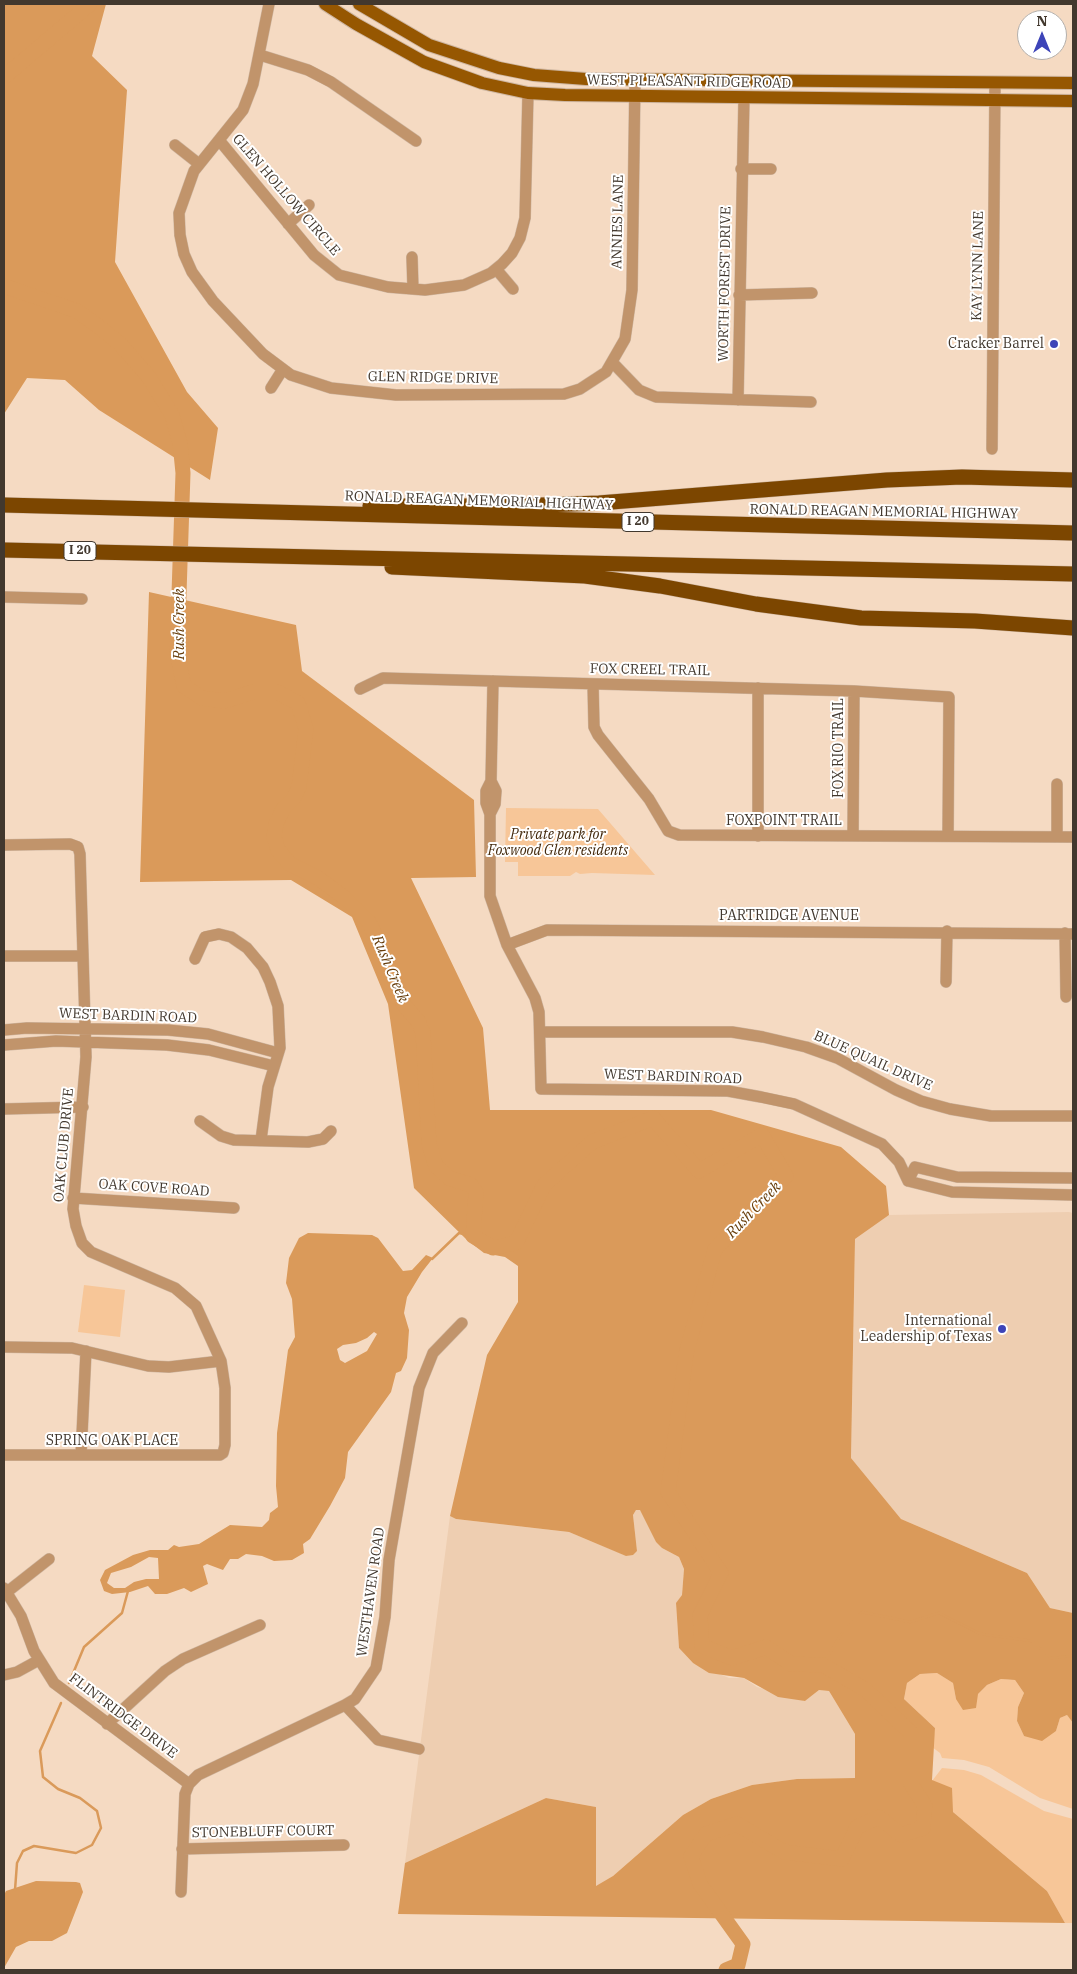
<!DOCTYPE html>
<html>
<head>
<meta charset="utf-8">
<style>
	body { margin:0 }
	#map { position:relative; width:1077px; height:1974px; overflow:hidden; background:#f5dac2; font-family:"IBM Plex Serif",serif }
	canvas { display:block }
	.frame { position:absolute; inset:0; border:5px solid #42382e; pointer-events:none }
	.north { position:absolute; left:1017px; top:10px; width:50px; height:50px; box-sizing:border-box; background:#fff; border:1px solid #b3afab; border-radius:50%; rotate:0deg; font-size:14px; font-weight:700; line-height:20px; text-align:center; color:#42382e }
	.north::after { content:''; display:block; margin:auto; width:18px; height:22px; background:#3d44b8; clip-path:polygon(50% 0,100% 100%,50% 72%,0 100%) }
</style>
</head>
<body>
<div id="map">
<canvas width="1077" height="1974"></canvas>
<div class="frame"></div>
<div class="north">N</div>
</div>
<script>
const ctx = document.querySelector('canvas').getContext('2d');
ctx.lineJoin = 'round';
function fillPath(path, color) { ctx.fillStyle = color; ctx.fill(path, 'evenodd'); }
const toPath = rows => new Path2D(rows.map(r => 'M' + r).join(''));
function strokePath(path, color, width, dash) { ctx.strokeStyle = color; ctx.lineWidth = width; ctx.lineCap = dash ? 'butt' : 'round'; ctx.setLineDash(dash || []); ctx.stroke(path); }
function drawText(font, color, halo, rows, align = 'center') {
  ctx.font = font + ' "IBM Plex Serif",serif'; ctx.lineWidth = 4; ctx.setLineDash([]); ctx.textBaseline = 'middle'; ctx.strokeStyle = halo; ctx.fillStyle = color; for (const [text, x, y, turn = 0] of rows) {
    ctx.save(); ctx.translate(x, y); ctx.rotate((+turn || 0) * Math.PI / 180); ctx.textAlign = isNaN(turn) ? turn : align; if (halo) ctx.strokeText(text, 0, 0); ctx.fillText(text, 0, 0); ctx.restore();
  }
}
fillPath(toPath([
	[1069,1212,1073,1213,1073,1613,1050,1608,1027,1573,901,1519,851,1458,855,1239,889,1215],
	[636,1510,640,1510,644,1514,656,1542,662,1548,679,1557,684,1569,682,1595,676,1604,679,1648,693,1663,729,1678,744,1678,757,1687,805,1701,819,1690,829,1691,855,1734,855,1778,797,1779,752,1785,711,1799,683,1815,613,1876,596,1887,596,1807,546,1798,405,1863,450,1516,456,1519,569,1532,627,1556,637,1551,633,1515]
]), '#eeceb1');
fillPath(toPath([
	[506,808,598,809,655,875,592,873,580,874,576,872,570,876,518,876,518,862,505,862],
	[84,1285,125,1290,120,1337,78,1332],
	[937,1673,953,1683,956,1699,978,1694,987,1685,1001,1679,1015,1680,1024,1693,1018,1707,1017,1721,1024,1736,1056,1731,1060,1718,1067,1715,1073,1723,1073,1809,1040,1798,989,1767,964,1760,942,1758,940,1753,932,1747,935,1728,904,1699,907,1683,920,1674],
	[942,1768,964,1770,981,1775,1044,1811,1073,1819,1073,1923,1065,1923,1047,1891,953,1812,932,1781]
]), '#f7c698');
fillPath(toPath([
	[4,4,106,4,92,56,127,90,115,262,187,392,218,428,210,480,99,410,65,380,27,378,4,414],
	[149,592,296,625,302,671,474,800,476,877,411,878,483,1028,490,1110,711,1110,841,1147,886,1186,889,1215,855,1239,851,1458,901,1519,1027,1573,1050,1608,1073,1613,1073,1723,1067,1715,1060,1718,1056,1731,1042,1741,1024,1736,1017,1721,1018,1707,1024,1693,1015,1680,1001,1679,987,1685,978,1694,976,1708,963,1710,956,1699,953,1683,937,1673,920,1674,907,1683,904,1699,935,1728,932,1780,952,1788,953,1812,1047,1891,1065,1923,398,1914,405,1863,546,1798,596,1807,596,1886,613,1876,683,1815,711,1799,752,1785,797,1779,855,1778,855,1734,829,1691,819,1690,805,1701,778,1697,744,1678,709,1673,693,1663,679,1648,676,1603,682,1595,684,1569,679,1557,662,1548,656,1542,640,1510,636,1510,633,1515,637,1551,633,1555,626,1556,569,1532,456,1519,450,1516,487,1355,518,1302,518,1266,505,1257,484,1253,467,1240,414,1188,388,1004,352,917,291,880,140,882],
	[308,1233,372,1235,378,1238,403,1271,412,1270,426,1255,433,1258,422,1272,407,1297,404,1313,409,1330,407,1358,401,1371,396,1373,391,1392,348,1452,345,1478,330,1506,310,1539,303,1544,304,1553,292,1560,274,1561,262,1556,246,1554,238,1559,230,1559,223,1570,207,1564,203,1566,208,1584,191,1592,184,1588,167,1594,155,1594,148,1586,130,1592,112,1594,104,1591,100,1580,105,1570,133,1555,150,1550,168,1550,174,1545,179,1547,199,1544,230,1525,262,1527,269,1520,270,1513,278,1507,276,1486,277,1433,288,1350,295,1337,292,1299,286,1283,289,1258,299,1238],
	[374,1332,377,1334,367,1351,345,1363,340,1360,337,1349,343,1345,356,1343,367,1338],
	[149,1557,158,1558,159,1579,146,1579,134,1582,125,1588,114,1588,107,1583,111,1573,131,1567],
	[36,1881,76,1882,80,1883,83,1892,67,1933,52,1941,29,1941,16,1947,4,1968,4,1895,6,1891]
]), '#da9a5a');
strokePath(toPath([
	[432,1259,459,1233,473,1236],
	[823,1665,841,1634,862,1612,910,1622,939,1613,981,1634,1032,1641,1051,1658,1073,1656],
	[69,1683,84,1647,122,1613,128,1591],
	[15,1890,17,1863,23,1851,34,1846,76,1853,92,1845,101,1828,97,1811,80,1798,58,1789,43,1777,40,1751,61,1703]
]), '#da9a5a', 2.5);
strokePath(toPath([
	[4,77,90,4],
	[4,286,77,311,98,326,120,344,149,377,172,415,180,443,183,473,177,654,184,686,202,698,224,701,253,692,277,692,298,703,306,729,299,787,294,798,283,809,276,824,274,837,278,850,290,864,318,878,345,898,369,922,390,966,403,1004,418,1021,423,1033,429,1144,436,1166,449,1178,471,1185,476,1192,473,1236,493,1248,516,1243,544,1185,592,1142,653,1118,699,1171,762,1135,786,1176,715,1249,686,1354,668,1492,721,1573,700,1615,702,1646,732,1658,766,1647,791,1664,823,1665,866,1690,911,1733,911,1784,925,1806,923,1828,901,1835,879,1817,857,1827,842,1859,784,1852,737,1824,706,1834,691,1856,700,1884,743,1944,738,1965,726,1970]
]), '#da9a5a', 15);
const minor = toPath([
	[269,4,253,84,243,110,194,171,179,213,180,235,184,254,192,272,213,301,263,354,291,375,331,388,396,395,564,394,580,389,606,372,625,339,632,290,635,79],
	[260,55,308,70,331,82,416,141],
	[219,140,314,255,339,275,388,287,425,290,464,285,491,273,502,264,512,253,520,238,525,218,528,93],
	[175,145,199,164],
	[741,169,771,169],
	[288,224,309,205],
	[412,257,413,289],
	[496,269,513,289],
	[739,295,812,293],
	[612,362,639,390,656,397,811,402],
	[271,388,283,369],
	[738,400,744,97],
	[992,449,995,83],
	[4,597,82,599],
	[593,684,594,727,598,735,649,799,668,831,679,835,1073,837],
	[758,688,758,836],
	[360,689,383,678,854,691,949,697,948,836],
	[491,781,486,791,486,803,490,814,490,896,507,945,535,998,539,1012,541,1089,728,1091,761,1097,794,1104,882,1144,899,1162,908,1181,952,1192,1073,1195],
	[490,814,495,804,496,791,491,781,493,681],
	[853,836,854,691],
	[1057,837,1057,784],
	[4,845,70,844,78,847,80,854,86,1057,73,1209,76,1226,82,1243,91,1252,175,1288,196,1306,221,1361,225,1388,225,1445,223,1453,220,1455,4,1455],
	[1065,933,1066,997],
	[507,945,547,930,1073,934],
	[4,956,83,956],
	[195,959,205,937,219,934,231,937,247,948,263,967,270,982,278,1006,280,1048,268,1087,261,1140],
	[946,982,947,931],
	[4,1030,27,1028,168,1030,208,1034,278,1053],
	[541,1032,732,1032,763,1037,806,1047,837,1058,896,1090,921,1101,950,1109,991,1116,1073,1116],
	[4,1045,56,1041,167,1045,209,1050,274,1066],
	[4,1109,83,1107],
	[200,1121,221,1136,234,1140,308,1142,323,1139,331,1131],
	[908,1181,915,1167,957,1177,1073,1178],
	[73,1198,234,1208],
	[4,1347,72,1348,148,1366,169,1367,221,1361],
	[81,1455,86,1351],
	[4,1588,21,1616,34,1651,54,1683,189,1784],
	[7,1592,49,1559],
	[4,1675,17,1672,39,1660],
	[345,1705,378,1740,419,1749],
	[107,1724,165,1671,183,1659,260,1625],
	[182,1849,344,1845],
	[181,1892,185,1794,189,1784,198,1775,345,1705,355,1699,376,1668,385,1617,389,1560,419,1388,433,1353,462,1323]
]);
const major = toPath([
	[325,4,356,24,424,62,482,83,528,93,565,95,1073,101],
	[359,4,429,45,499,68,534,75,586,79,1073,83]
]);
const highway = toPath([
	[4,505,1073,533],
	[370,506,514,506,599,503,887,480,962,477,1073,480],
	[4,550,1073,574],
	[392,567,585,576,660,586,756,604,861,618,975,621,1073,628]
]);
strokePath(minor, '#ceb6a1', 12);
strokePath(major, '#ceb6a1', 14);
strokePath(highway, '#ceb6a1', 16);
strokePath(minor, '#c1946b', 11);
strokePath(major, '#965701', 12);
strokePath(highway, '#7c4600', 15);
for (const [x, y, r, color] of [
	[1054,344,5,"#3d44b8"],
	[1002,1329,5,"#3d44b8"]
]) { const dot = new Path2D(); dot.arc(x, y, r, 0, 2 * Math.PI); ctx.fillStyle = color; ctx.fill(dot); strokePath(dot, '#fff', 2); }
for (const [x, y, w] of [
	[638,522,32],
	[80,551,32]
]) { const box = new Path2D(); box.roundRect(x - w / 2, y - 9.5, w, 19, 4); ctx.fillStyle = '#fff'; ctx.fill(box); strokePath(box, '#42382e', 1); }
drawText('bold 12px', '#42382e', null, [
	["I 20",638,522],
	["I 20",80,551]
]);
drawText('14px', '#42382e', '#fff', [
	["WEST PLEASANT RIDGE ROAD",689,82,1],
	["GLEN HOLLOW CIRCLE",286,195,49],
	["ANNIES LANE",618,222,-89],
	["KAY LYNN LANE",978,266,-89],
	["WORTH FOREST DRIVE",725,284,-89],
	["GLEN RIDGE DRIVE",433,378,1],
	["RONALD REAGAN MEMORIAL HIGHWAY",479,501,2],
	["RONALD REAGAN MEMORIAL HIGHWAY",884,512,1],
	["FOX CREEL TRAIL",650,670,1],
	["FOX RIO TRAIL",839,748,-90],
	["FOXPOINT TRAIL",784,821],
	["PARTRIDGE AVENUE",789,916],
	["WEST BARDIN ROAD",128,1016,2],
	["BLUE QUAIL DRIVE",873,1061,24],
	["WEST BARDIN ROAD",673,1077,2],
	["OAK CLUB DRIVE",64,1145,-85],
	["OAK COVE ROAD",154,1188,4],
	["SPRING OAK PLACE",112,1441],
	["WESTHAVEN ROAD",371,1592,-82],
	["FLINTRIDGE DRIVE",123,1716,37],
	["STONEBLUFF COURT",263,1832,-1]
]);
drawText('14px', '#42382e', '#fff', [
	["Cracker Barrel",1044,344],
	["International",992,1321],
	["Leadership of Texas",992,1337]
], 'right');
drawText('italic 14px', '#41270a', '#fff', [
	["Private park for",558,835],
	["Foxwood Glen residents",558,851]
]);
drawText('italic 15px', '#673c09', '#fff', [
	["Rush Creek",180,624,-90],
	["Rush Creek",390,969,67],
	["Rush Creek",754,1210,-46]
]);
</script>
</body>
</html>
